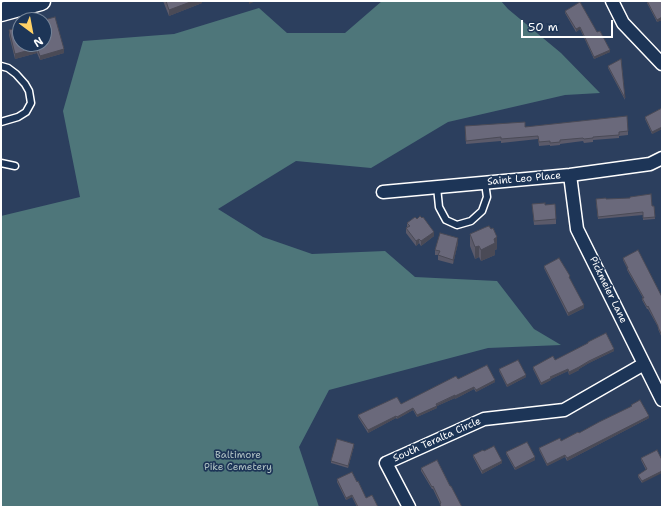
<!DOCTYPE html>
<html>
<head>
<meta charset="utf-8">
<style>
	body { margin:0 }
	#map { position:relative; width:663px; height:508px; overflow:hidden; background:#2c3f5e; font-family:"Shantell Sans",sans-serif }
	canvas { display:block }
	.frame { position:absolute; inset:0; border:2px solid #fff; pointer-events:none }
	.north { position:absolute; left:12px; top:12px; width:40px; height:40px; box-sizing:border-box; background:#1d3557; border:1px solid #77869a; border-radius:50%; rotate:148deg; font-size:11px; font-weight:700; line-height:16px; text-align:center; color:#fff }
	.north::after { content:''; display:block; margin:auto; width:14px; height:18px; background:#ffd166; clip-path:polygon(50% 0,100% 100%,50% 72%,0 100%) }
	.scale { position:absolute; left:521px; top:20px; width:92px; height:18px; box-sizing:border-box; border:2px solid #fff; border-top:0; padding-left:5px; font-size:12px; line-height:14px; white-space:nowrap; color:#fff; -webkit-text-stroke:3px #1d3557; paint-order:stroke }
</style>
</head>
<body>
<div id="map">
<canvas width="663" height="508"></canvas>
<div class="frame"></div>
<div class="north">N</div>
<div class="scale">50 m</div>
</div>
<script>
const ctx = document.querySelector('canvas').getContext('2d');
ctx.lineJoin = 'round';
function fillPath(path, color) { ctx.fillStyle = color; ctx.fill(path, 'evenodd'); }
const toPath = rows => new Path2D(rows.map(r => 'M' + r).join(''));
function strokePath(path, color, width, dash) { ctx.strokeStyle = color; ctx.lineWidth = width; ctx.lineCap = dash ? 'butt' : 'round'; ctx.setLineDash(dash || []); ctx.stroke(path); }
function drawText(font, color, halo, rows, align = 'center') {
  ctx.font = font + ' "Shantell Sans",sans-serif'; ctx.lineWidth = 3.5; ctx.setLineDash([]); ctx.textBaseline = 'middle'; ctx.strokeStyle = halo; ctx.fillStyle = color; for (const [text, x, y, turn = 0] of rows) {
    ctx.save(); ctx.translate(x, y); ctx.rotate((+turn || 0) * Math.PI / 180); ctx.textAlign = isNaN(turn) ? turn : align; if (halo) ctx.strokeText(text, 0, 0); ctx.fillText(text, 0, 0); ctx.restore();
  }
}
fillPath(toPath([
	[382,1,501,1,508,9,561,53,600,93,565,95,448,122,371,168,296,161,218,209,263,237,312,254,385,251,415,277,497,281,534,329,561,345,488,348,329,390,299,447,319,507,1,507,1,216,80,197,63,111,83,41,174,34,259,8,287,33,345,33]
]), '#4e767a');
const service = toPath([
	[1,66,8,68,16,74,25,84,29,91,31,103,26,112,18,117,1,122],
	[1,163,15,166],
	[437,187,439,207,446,220,457,225,471,221,482,211,487,197,485,183]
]);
const minor = toPath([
	[612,1,623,23,662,64],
	[570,175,577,229,662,400],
	[383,192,570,175,650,164,662,158],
	[409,507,386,463,484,419,564,410,644,364]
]);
const secondary = toPath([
	[1,12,41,1]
]);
strokePath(service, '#fff', 9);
strokePath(minor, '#fff', 15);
strokePath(secondary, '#fff', 21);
strokePath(service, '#1d3557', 6);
strokePath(minor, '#1d3557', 12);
strokePath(secondary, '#1d3557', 18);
fillPath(toPath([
	[163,1,202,1,202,3,169,16],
	[647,1,662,1,662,20,657,22,647,3],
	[565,11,597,32,610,52,594,59,580,29,576,32,565,13],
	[9,30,64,53,40,60,37,53,15,59,9,35],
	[621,59,625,100,608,68,608,66],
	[662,108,662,129,652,134,645,119,645,117],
	[465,126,525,127,628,131,628,135,619,136,619,138,593,140,593,142,584,143,583,141,560,144,560,145,550,146,550,145,539,146,538,139,501,143,501,141,466,144],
	[606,199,652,206,654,206,655,219,643,220,643,215,598,219,596,201],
	[532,204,545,205,556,219,556,224,534,225],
	[407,223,434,236,421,246,419,243,416,246,406,233,406,228,407,227],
	[470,234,497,249,495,250,495,255,481,261,479,257,475,259,470,246],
	[458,243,453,264,438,260,438,255,435,255,435,250],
	[623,258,662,297,662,338,658,329,658,327,648,309,647,309,642,300,643,298,627,270,627,268,623,260],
	[544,266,570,279,584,308,568,316,544,268],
	[588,342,614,351,589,363,579,369,579,370,569,375,568,371,551,379,551,380,541,385,533,369,533,367,555,360,588,344],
	[499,369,526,377,507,387,499,371],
	[458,379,495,382,476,392,474,389,455,399,455,398,437,406,437,408,417,417,413,410,397,419,396,418,368,433,358,417,358,415,401,404],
	[649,418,567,461,565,457,547,466,539,450,539,448,561,441,579,433],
	[354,446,348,468,331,463,331,461],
	[657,450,642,483,638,477,638,475,646,470,641,460,641,458],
	[506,452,535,460,515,470,506,454],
	[473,455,502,463,482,474,473,457],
	[421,468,450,486,462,507,440,507,440,504,433,489,432,489,421,471],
	[337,479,357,482,366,498,378,507,357,507,352,497,346,500,337,482]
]), '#5b5a6a');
fillPath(toPath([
	[193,1,202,1,202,3,169,16,169,10],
	[249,1,256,1,249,4],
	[662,17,662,20,657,22,657,20],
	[580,27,580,29,576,32,576,29],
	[37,48,37,53,15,59,15,54],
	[64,49,64,53,40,60,40,56],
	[610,50,610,52,594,59,594,57],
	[662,127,662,129,652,134,652,132],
	[434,232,434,236,421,246,421,241],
	[497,237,497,249,495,250,495,255,481,261,481,250,494,239],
	[458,238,458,243,453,264,453,260],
	[419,239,419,243,416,246,416,241],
	[479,246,479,257,475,259,475,247],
	[584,305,584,308,568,316,568,313],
	[614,349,614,351,589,363,579,369,579,370,569,375,569,372,579,367],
	[568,369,568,371,551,379,551,380,541,385,541,383,550,377],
	[526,375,526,377,507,387,507,385],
	[495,380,495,382,476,392,476,390],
	[474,387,474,389,455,399,455,396],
	[455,395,455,398,437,406,437,408,417,417,417,415],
	[413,408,413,410,397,419,397,417],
	[396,416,396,418,368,433,368,430],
	[649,416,649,418,567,461,567,458],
	[354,444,354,446,348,468,348,466],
	[565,455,565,457,547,466,547,464],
	[535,457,535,460,515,470,515,468],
	[502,461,502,463,482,474,482,471],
	[662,471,662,473,642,483,642,481],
	[352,495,352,497,346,500,346,498]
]), '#4a4a56');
const building = toPath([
	[166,1,193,1,169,10,166,1],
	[647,1,662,1,662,17,657,20,647,1],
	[580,2,597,32,600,31,610,50,594,57,580,27,576,29,565,11,580,2],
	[55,17,64,49,40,56,37,48,15,54,9,30,20,27,20,44,44,44,44,20,55,17],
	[621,59,625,98,608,66,621,59],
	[662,108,662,127,652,132,645,117,662,108],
	[627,116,628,131,619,132,619,135,593,137,593,138,584,139,583,138,560,140,560,142,550,143,550,141,539,142,538,136,501,139,501,137,466,141,465,126,525,122,525,127,627,116],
	[651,194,652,206,654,206,655,217,643,218,643,212,598,217,596,199,606,198,606,199,630,198,630,197,651,194],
	[545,203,545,205,555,204,556,219,534,221,532,204,545,203],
	[420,216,422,218,423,217,434,232,421,241,419,239,416,241,406,228,410,226,407,223,415,217,417,219,420,216],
	[489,226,491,229,493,228,497,237,494,239,495,243,481,250,479,246,475,247,470,234,486,227,489,226],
	[440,233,458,238,453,260,438,255,440,251,435,250,440,233],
	[638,250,662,297,662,336,658,327,658,326,648,306,647,307,642,298,644,298,627,268,628,268,623,258,638,250],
	[559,258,570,276,569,277,584,305,568,313,544,266,559,258],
	[606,333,614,349,589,361,579,367,569,372,568,369,550,377,551,378,541,383,533,367,553,356,555,360,588,343,588,342,606,333],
	[518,360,526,375,507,385,499,369,518,360],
	[487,365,495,380,476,390,474,387,455,396,455,395,436,404,437,406,417,415,413,408,397,417,396,416,368,430,358,415,397,397,401,404,456,376,458,379,487,365],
	[640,400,649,416,567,458,565,455,547,464,539,448,560,438,561,441,578,432,579,433,599,422,632,406,631,405,640,400],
	[337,439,354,444,348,466,331,461,337,439],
	[527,442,535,457,515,468,506,452,527,442],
	[494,446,502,461,482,471,473,455,483,450,484,451,494,446],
	[657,450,662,460,662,471,642,481,638,475,647,469,641,458,657,450],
	[437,460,450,486,451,486,462,507,441,507,440,504,441,503,433,486,432,487,421,468,437,460],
	[352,472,357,482,358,481,366,498,372,495,378,507,358,507,352,495,346,498,337,479,352,472]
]);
fillPath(building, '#6a697b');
strokePath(building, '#4a4a56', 1);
drawText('10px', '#fff', '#1d3557', [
	["Saint Leo Place",524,179,-5],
	["Pickmeier Lane",608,290,64],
	["South Teralta Circle",437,440,-24]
]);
drawText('10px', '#afc1c3', '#1d3557', [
	["Baltimore",238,455],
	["Pike Cemetery",238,467]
]);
</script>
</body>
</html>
